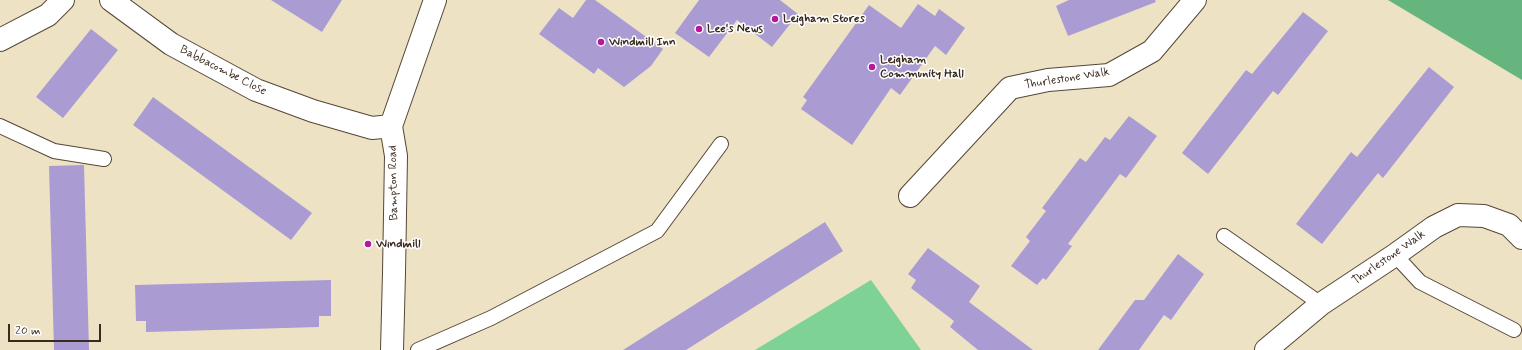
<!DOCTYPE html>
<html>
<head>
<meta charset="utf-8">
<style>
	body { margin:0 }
	#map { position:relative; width:1522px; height:350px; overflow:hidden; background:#ede3c4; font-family:Mynerve,sans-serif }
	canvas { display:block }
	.scale { position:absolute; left:8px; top:324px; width:93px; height:18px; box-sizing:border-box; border:2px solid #3b2a1e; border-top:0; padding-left:5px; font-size:12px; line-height:14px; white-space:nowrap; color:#3b2a1e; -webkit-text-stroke:3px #fff; paint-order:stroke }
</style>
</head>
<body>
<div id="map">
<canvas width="1522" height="350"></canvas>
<div class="scale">20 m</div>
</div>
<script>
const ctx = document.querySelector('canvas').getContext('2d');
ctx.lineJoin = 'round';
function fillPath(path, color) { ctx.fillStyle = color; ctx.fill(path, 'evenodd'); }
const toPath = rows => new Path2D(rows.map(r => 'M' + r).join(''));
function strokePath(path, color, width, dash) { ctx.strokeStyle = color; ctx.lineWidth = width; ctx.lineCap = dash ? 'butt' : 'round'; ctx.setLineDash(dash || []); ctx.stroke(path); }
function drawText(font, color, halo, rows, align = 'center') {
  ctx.font = font + ' Mynerve,sans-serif'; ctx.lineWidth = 3; ctx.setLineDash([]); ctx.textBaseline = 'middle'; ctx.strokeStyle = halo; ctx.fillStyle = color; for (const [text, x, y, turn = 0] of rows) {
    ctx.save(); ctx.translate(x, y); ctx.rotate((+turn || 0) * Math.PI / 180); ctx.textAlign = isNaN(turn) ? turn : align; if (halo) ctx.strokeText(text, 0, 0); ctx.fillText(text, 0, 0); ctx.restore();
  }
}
fillPath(toPath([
	[871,280,921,350,755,350]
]), '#7ed295');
fillPath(toPath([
	[1388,0,1522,0,1522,80]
]), '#66b47e');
fillPath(toPath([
	[271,0,342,0,322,32],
	[586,0,595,0,663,49,651,66,624,87,598,68,594,74,539,34,559,8,573,18],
	[699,0,780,0,798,14,772,47,737,20,709,57,675,33],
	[1069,0,1155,0,1156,2,1068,36,1056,6],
	[918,4,935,16,939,9,965,28,946,55,935,46,900,95,891,88,852,145,801,109,807,100,803,97,869,5,901,28],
	[1303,12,1328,31,1278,95,1273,91,1208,174,1182,153,1246,70,1252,74],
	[91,29,118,50,63,118,36,97],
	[1429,67,1454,87,1383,178,1378,173,1322,244,1296,224,1351,152,1357,157],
	[153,97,312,213,291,240,133,125],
	[1129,116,1157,136,1126,178,1120,174,1068,244,1072,246,1046,280,1043,278,1037,285,1011,266,1030,241,1026,237,1046,211,1042,208,1080,158,1086,162,1105,137,1110,140],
	[84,165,89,350,54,350,49,166],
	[825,222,843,251,686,350,623,350],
	[928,248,980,286,969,302,1033,350,978,350,950,327,954,321,911,288,916,280,908,274],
	[1178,254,1204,274,1171,320,1164,315,1139,350,1098,350,1135,300,1144,300],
	[331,280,331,316,319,316,319,327,146,332,146,321,136,321,135,285]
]), '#ab9bd3');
const lane = toPath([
	[0,126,54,151,104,159],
	[1224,236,1321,304],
	[1395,255,1420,282,1514,330],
	[418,350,491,318,657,231,721,144]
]);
const street = toPath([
	[111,0,171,44,256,90,313,111,372,128,391,126],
	[0,40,48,15,63,0],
	[910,196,1010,88,1048,80,1109,75,1152,51,1195,0],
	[392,350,394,273,396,156,391,126,435,0],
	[1266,350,1321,304,1395,255,1434,227,1458,215,1484,216,1509,225,1522,238]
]);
strokePath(lane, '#564637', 16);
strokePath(street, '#564637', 24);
strokePath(lane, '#fff', 14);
strokePath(street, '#fff', 22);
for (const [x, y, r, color] of [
	[775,19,4,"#b5179e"],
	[699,29,4,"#b5179e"],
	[601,42,4,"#b5179e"],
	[872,67,4,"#b5179e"],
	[368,244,4,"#b5179e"]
]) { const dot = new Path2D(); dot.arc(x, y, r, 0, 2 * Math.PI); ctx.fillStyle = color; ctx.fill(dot); strokePath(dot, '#fff', 1.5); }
drawText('bold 12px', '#3b2a1e', '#fff', [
	["Leigham Stores",783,19],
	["Lee's News",707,29],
	["Windmill Inn",609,42],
	["Leigham",880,60],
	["Community Hall",880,74],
	["Windmill",376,244]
], 'left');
drawText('12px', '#3b2a1e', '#fff', [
	["Babbacombe Close",223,71,27],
	["Thurlestone Walk",1067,79,-9],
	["Bampton Road",394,183,-91],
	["Thurlestone Walk",1389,258,-35]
]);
</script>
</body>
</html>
